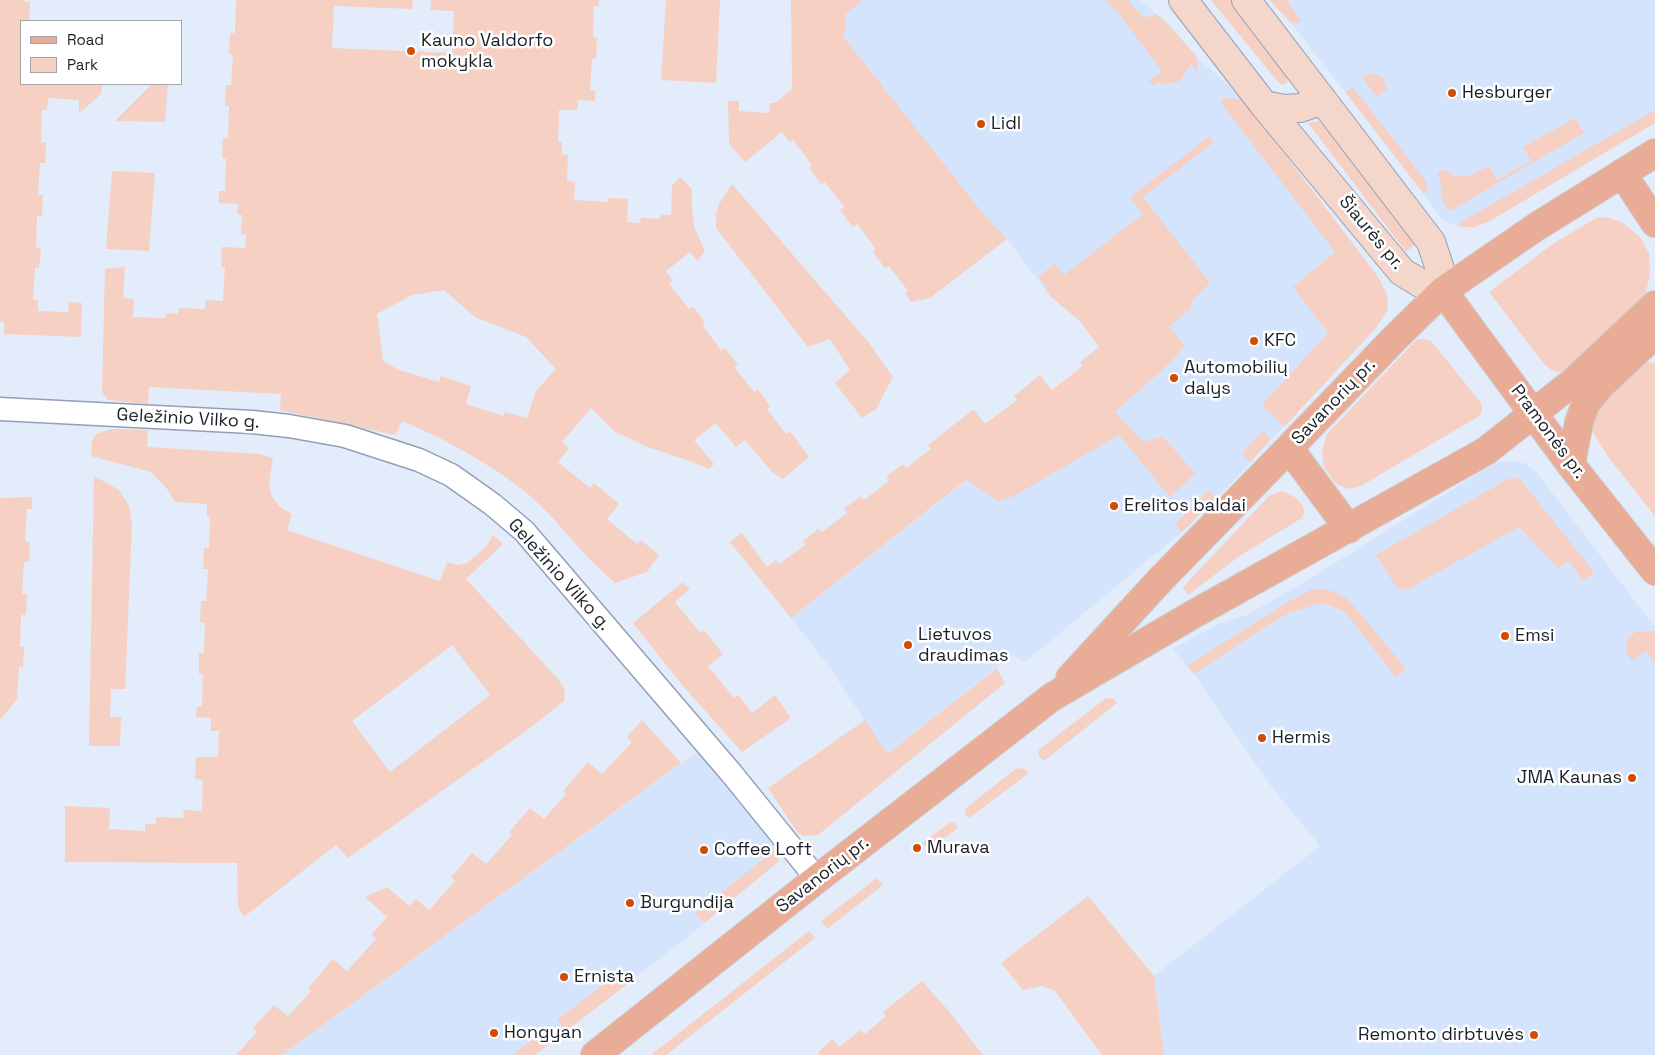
<!DOCTYPE html>
<html>
<head>
<meta charset="utf-8">
<style>
	body { margin:0 }
	#map { position:relative; width:1655px; height:1055px; overflow:hidden; background:#e3ecfb; font-family:"Space Grotesk",sans-serif }
	canvas { display:block }
	.legend { position:absolute; left:20px; top:20px; width:162px; height:65px; box-sizing:border-box; background:#fff; border:1px solid #a3a5a9; margin:0; padding:6px 9px; list-style:none; font-size:15px; color:#1a1f28 }
	.legend li { display:flex; align-items:center; gap:10px; height:25px }
	.legend b { width:25px; border:1px solid #a3a5a9 }
</style>
</head>
<body>
<div id="map">
<canvas width="1655" height="1055"></canvas>
<ul class="legend">
<li><b style="height:6px;background:#e9ad97"></b>Road</li>
<li><b style="height:14px;background:#f6d0c2"></b>Park</li>
</ul>
</div>
<script>
const ctx = document.querySelector('canvas').getContext('2d');
ctx.lineJoin = 'round';
function fillPath(path, color) { ctx.fillStyle = color; ctx.fill(path, 'evenodd'); }
const toPath = rows => new Path2D(rows.map(r => 'M' + r).join(''));
function strokePath(path, color, width, dash) { ctx.strokeStyle = color; ctx.lineWidth = width; ctx.lineCap = dash ? 'butt' : 'round'; ctx.setLineDash(dash || []); ctx.stroke(path); }
function drawText(font, color, halo, rows, align = 'center') {
  ctx.font = font + ' "Space Grotesk",sans-serif'; ctx.lineWidth = 5; ctx.setLineDash([]); ctx.textBaseline = 'middle'; ctx.strokeStyle = halo; ctx.fillStyle = color; for (const [text, x, y, turn = 0] of rows) {
    ctx.save(); ctx.translate(x, y); ctx.rotate((+turn || 0) * Math.PI / 180); ctx.textAlign = isNaN(turn) ? turn : align; if (halo) ctx.strokeText(text, 0, 0); ctx.fillText(text, 0, 0); ctx.restore();
  }
}
fillPath(toPath([
	[826,0,1140,0,1168,24,1196,56,1243,99,1378,277,1387,295,1388,309,1376,328,1217,498,1182,532,1025,662,1012,655,887,754,840,684,834,673,791,618,1113,366,1080,321,1050,296,1007,239,983,239,836,113],
	[1269,0,1655,0,1655,123,1488,222,1475,227,1463,227,1449,223,1441,218,1423,193,1346,93,1291,23],
	[1515,461,1526,464,1537,473,1655,627,1655,1055,1164,1055,1154,976,1320,846,1270,785,1194,674,1173,649,1218,624,1249,614,1300,585,1496,462],
	[697,752,777,845,779,853,778,862,694,932,535,1055,282,1055]
]), '#d5e4fd');
fillPath(toPath([
	[0,0,24,0,25,2,30,2,29,21,21,21,21,84,102,84,101,94,82,111,79,111,79,100,48,98,47,110,42,110,41,142,46,143,45,163,40,163,38,195,43,195,42,216,37,216,36,247,41,248,39,268,35,268,33,300,38,300,38,311,68,312,69,302,82,303,81,337,4,334,4,322,0,322],
	[238,0,413,0,412,9,334,6,332,48,452,53,454,11,430,10,431,0,599,0,599,6,594,6,593,37,597,38,596,59,592,59,590,90,595,91,595,101,578,100,577,110,559,110,558,142,562,142,562,154,568,155,567,181,575,182,574,200,608,202,608,198,628,199,627,222,640,223,641,218,660,219,661,215,671,215,672,186,680,177,692,189,692,211,695,229,705,251,698,261,690,252,666,271,673,281,669,284,689,309,693,307,705,322,702,325,721,350,725,348,738,365,735,368,754,392,758,389,770,406,767,409,786,434,790,431,809,457,783,479,772,472,745,440,736,447,716,423,694,440,714,464,709,469,687,460,645,446,614,431,591,408,562,442,569,448,558,462,590,488,594,483,619,504,607,519,637,544,641,540,659,555,647,572,615,583,590,560,549,514,527,493,500,473,469,454,438,437,402,421,395,435,280,410,281,394,149,387,148,404,108,400,102,392,105,269,125,267,123,298,134,299,133,317,165,318,166,313,178,314,179,308,205,309,205,300,223,301,225,267,221,267,222,247,245,248,246,235,241,234,242,215,237,214,238,204,219,203,219,191,225,191,226,159,222,158,223,138,228,138,229,106,225,106,226,85,231,85,233,54,229,54,230,33,235,33,236,1],
	[444,290,475,317,526,337,556,369,536,391,527,418,505,412,503,416,466,404,471,386,441,376,439,382,399,370,383,361,377,314,412,295],
	[666,0,720,0,716,83,661,80],
	[791,0,863,0,845,14,845,33,842,35,985,216,1007,239,930,298,911,302,905,294,908,291,889,266,885,268,873,252,876,249,857,224,853,227,840,210,844,207,825,182,821,184,809,168,812,165,793,140,790,142,782,132,745,162,729,144,728,101,739,101,739,111,769,113,770,103,775,103,792,89],
	[1105,0,1128,0,1144,18,1157,14,1168,24,1196,56,1198,66,1197,72,1191,64,1180,81,1168,84,1158,83,1154,86,1149,81,1162,71,1119,14],
	[1211,0,1231,0,1288,77,1287,83,1282,85,1278,82],
	[1269,0,1287,0,1301,21,1296,23,1291,23],
	[1375,73,1382,77,1387,89,1377,97,1362,77,1368,74],
	[152,84,168,84,165,122,115,121],
	[1352,86,1426,181,1427,189,1423,193,1346,93],
	[1224,98,1243,99,1378,277,1387,295,1388,309,1376,328,1284,427,1262,405,1328,333,1293,287,1335,252,1221,103],
	[1655,110,1655,123,1488,222,1475,227,1463,227,1456,225],
	[1575,118,1584,133,1450,211,1442,200,1440,178,1437,173,1443,169,1455,176,1469,176,1489,166,1497,180,1531,161,1523,147],
	[1319,121,1325,126,1416,243,1406,252,1308,123],
	[1210,136,1214,142,1143,197,1210,283,1191,302,1191,308,1169,327,1185,346,1162,370,1115,412,1144,442,1162,436,1195,473,1170,497,1119,435,1014,496,999,501,966,480,791,618,730,542,742,533,767,567,776,560,779,564,805,545,803,541,818,529,822,532,847,513,844,509,861,496,864,500,889,481,886,477,903,464,906,468,931,449,928,445,974,409,985,424,1017,400,1014,396,1040,375,1052,390,1083,366,1080,362,1099,347,1080,321,1050,296,1039,276,1055,264,1064,275,1143,214,1130,197],
	[112,171,155,173,149,251,106,249],
	[732,184,869,343,893,377,876,409,862,418,835,383,850,370,830,339,808,347,716,228,716,215,719,204],
	[1598,217,1610,218,1623,223,1640,237,1649,254,1650,275,1646,292,1636,306,1570,367,1561,372,1553,371,1544,364,1489,292,1554,243],
	[1417,339,1425,339,1432,342,1481,403,1482,411,1479,416,1361,486,1347,489,1335,483,1324,467,1322,451,1327,434],
	[1648,362,1655,363,1655,516,1609,458,1594,434,1591,426,1597,408,1640,363],
	[112,429,148,430,147,447,260,454,273,458,269,483,272,497,280,507,292,514,287,530,440,581,447,562,458,565,467,563,485,548,493,535,503,544,466,579,559,680,565,690,564,701,526,731,348,858,336,845,244,917,238,906,237,863,65,862,65,806,110,808,109,829,145,831,145,824,156,824,156,817,183,818,184,810,202,811,203,780,195,779,196,757,218,757,219,731,211,731,211,718,196,717,197,707,202,706,203,675,199,674,199,653,204,653,205,623,200,622,201,601,206,601,208,569,203,569,204,548,209,548,210,517,207,516,207,504,175,502,168,490,151,472,91,456,92,441,96,434],
	[452,645,490,695,390,772,352,721],
	[1263,431,1271,439,1250,462,1242,453],
	[94,476,119,490,129,506,132,525,125,689,111,689,110,717,121,717,120,746,89,746],
	[1519,478,1594,572,1583,581,1569,561,1558,568,1519,527,1408,589,1397,588,1376,555,1508,479],
	[1209,490,1217,498,1182,532,1175,524],
	[1282,491,1295,497,1303,506,1304,512,1302,518,1241,555,1188,595,1183,587,1269,496],
	[32,497,32,509,27,509,25,541,30,542,29,562,24,562,22,594,27,594,26,615,21,615,20,646,24,647,23,667,19,667,17,699,0,720,0,498],
	[683,582,690,589,675,602,700,633,704,630,723,654,708,666,734,698,738,695,752,713,775,695,791,718,742,752,683,686,633,623],
	[1325,589,1337,593,1346,598,1361,614,1406,669,1396,677,1344,611,1322,603,1289,613,1275,621,1194,674,1187,666,1283,605,1310,590],
	[1655,631,1655,662,1646,651,1632,661,1628,655,1626,647,1626,642,1630,636,1636,632],
	[997,668,1005,683,818,835,805,836,798,833,768,788,865,720,887,754],
	[1110,698,1114,699,1117,703,1044,761,1039,756,1038,752,1041,748,1105,699],
	[642,720,681,763,282,1055,236,1055,257,1032,253,1028,274,1005,288,1016,311,991,308,988,333,959,347,971,376,939,372,934,387,917,365,897,387,887,409,906,416,899,429,910,455,881,451,877,472,853,486,864,512,835,509,832,530,808,544,819,566,794,563,791,588,762,602,774,632,742,627,737],
	[1017,768,1025,769,1029,773,969,818,965,813,966,808],
	[951,822,955,823,958,828,928,850,922,843],
	[778,848,779,853,778,862,704,923,695,913],
	[877,878,883,885,827,929,821,921],
	[1088,896,1154,976,1164,1055,1102,1055,1055,991,1042,986,1023,990,1001,963],
	[809,931,815,938,666,1055,651,1055],
	[621,971,630,982,566,1031,557,1020],
	[922,981,947,1009,983,1055,820,1055,818,1052,833,1039,839,1047,861,1030,865,1034,886,1016,883,1012],
	[543,1031,552,1042,535,1055,513,1055]
]), '#f6d0c2');
const minor = toPath([
	[0,409,252,422,289,426,345,436,419,460,451,475,492,504,524,531,732,774,817,879]
]);
const secondary = toPath([
	[1183,0,1264,105,1402,272,1422,284,1443,291,1439,266,1431,242,1246,0],
	[1264,105,1284,109,1300,108,1312,104,1320,98]
]);
const primary = toPath([
	[1622,173,1655,223],
	[1443,291,1571,465,1655,571],
	[1289,448,1349,529],
	[1571,465,1579,422,1586,403,1600,386,1655,334],
	[1070,678,1163,577,1289,448,1395,338,1443,291,1536,227,1655,153],
	[595,1055,817,879,1052,697,1192,615,1486,451,1573,382,1655,305]
]);
strokePath(minor, '#929fb6', 25);
strokePath(secondary, '#929fb6', 30);
strokePath(primary, '#cdced0', 30);
strokePath(minor, '#fff', 22);
strokePath(secondary, '#f4d6cb', 28);
strokePath(primary, '#e9ad97', 28);
for (const [x, y, r, color] of [
	[411,51,5,"#d14c04"],
	[1452,93,5,"#d14c04"],
	[981,124,5,"#d14c04"],
	[1254,341,5,"#d14c04"],
	[1174,378,5,"#d14c04"],
	[1114,506,5,"#d14c04"],
	[1505,636,5,"#d14c04"],
	[908,645,5,"#d14c04"],
	[1262,738,5,"#d14c04"],
	[1632,778,5,"#d14c04"],
	[917,848,5,"#d14c04"],
	[704,850,5,"#d14c04"],
	[630,903,5,"#d14c04"],
	[564,977,5,"#d14c04"],
	[494,1033,5,"#d14c04"],
	[1534,1035,5,"#d14c04"]
]) { const dot = new Path2D(); dot.arc(x, y, r, 0, 2 * Math.PI); ctx.fillStyle = color; ctx.fill(dot); strokePath(dot, '#fff', 2); }
drawText('18px', '#1a1f28', '#fff', [
	["Kauno Valdorfo",421,41],
	["mokykla",421,62],
	["Hesburger",1462,93],
	["Lidl",991,124],
	["KFC",1264,341],
	["Automobilių",1184,368],
	["dalys",1184,389],
	["Erelitos baldai",1124,506],
	["Lietuvos",918,635],
	["draudimas",918,656],
	["Emsi",1515,636],
	["Hermis",1272,738],
	["JMA Kaunas",1622,778,"right"],
	["Murava",927,848],
	["Coffee Loft",714,850],
	["Burgundija",640,903],
	["Ernista",574,977],
	["Hongyan",504,1033],
	["Remonto dirbtuvės",1524,1035,"right"]
], 'left');
drawText('18px', '#1a1f28', '#fff', [
	["Šiaurės pr.",1371,233,50],
	["Savanorių pr.",1334,402,-46],
	["Geležinio Vilko g.",188,419,3],
	["Pramonės pr.",1548,432,53],
	["Geležinio Vilko g.",559,575,48],
	["Savanorių pr.",823,875,-38]
]);
</script>
</body>
</html>
